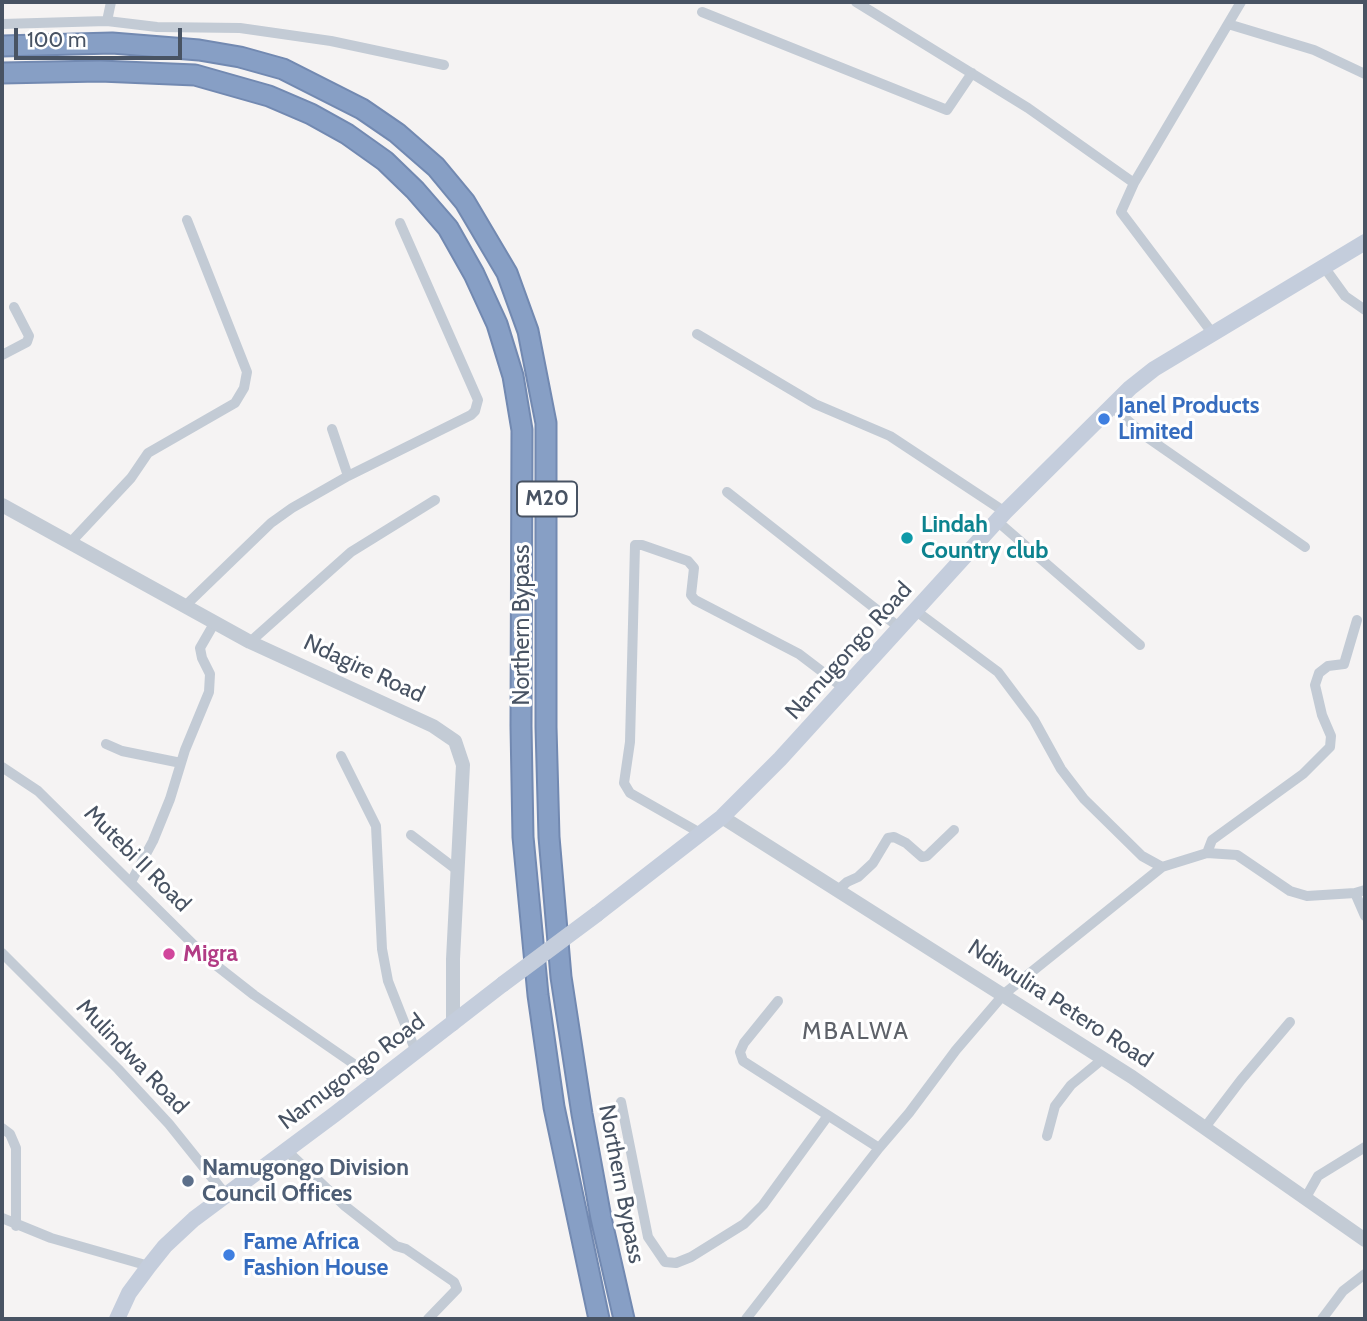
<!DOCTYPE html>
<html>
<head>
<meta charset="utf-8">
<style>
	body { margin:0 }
	#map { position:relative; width:1367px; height:1321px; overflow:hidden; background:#f5f3f3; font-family:Cabin,sans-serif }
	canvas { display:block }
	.frame { position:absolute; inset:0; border:4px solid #485363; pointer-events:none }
	.scale { position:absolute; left:14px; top:28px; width:168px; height:32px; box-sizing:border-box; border:4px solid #485363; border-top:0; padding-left:9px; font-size:21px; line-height:24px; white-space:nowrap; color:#485363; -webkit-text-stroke:5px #fff; paint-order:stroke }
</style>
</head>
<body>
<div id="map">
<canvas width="1367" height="1321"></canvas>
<div class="frame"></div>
<div class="scale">100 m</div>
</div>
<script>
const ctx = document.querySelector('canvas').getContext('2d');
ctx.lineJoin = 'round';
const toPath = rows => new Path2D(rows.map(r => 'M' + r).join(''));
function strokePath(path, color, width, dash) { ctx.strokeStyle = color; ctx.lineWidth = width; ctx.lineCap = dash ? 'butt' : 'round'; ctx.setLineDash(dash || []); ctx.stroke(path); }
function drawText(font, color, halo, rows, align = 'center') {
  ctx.font = font + ' Cabin,sans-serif'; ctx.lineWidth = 6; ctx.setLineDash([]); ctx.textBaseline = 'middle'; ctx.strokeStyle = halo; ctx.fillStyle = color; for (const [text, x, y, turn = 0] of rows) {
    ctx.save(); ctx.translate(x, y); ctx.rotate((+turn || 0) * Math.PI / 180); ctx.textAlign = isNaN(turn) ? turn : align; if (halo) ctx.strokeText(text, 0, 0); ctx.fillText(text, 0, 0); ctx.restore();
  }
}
const motorway = toPath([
	[2,46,112,43,199,50,240,57,283,69,362,109,397,133,436,167,465,202,507,273,528,331,546,423,546,727,549,837,561,977,582,1114,601,1218,624,1319],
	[2,73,100,71,195,75,269,96,311,114,347,134,385,161,415,190,448,228,474,274,497,324,513,376,522,430,521,726,523,837,538,995,554,1107,599,1319]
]);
strokePath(motorway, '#7289b1', 23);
strokePath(toPath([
	[111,2,107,21,157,27,240,28,331,41,444,65],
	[856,2,1028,108,1134,183],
	[702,12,947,110,972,73],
	[2,24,107,21],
	[1228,24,1314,50,1365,74],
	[1324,267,1345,296,1365,310],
	[697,334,815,404,890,436,1005,512],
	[1213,334,1121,212,1134,183,1241,2],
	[2,355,27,342,29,336,14,307],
	[1111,406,1148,438,1305,547],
	[332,429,348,476],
	[727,492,900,628],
	[997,521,1140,645],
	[70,543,131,478,148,453,235,403,244,388,247,372,187,220],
	[185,606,271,523,292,508,348,476,471,415,475,411,478,400,400,223],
	[916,611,998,672,1034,720,1061,769,1084,799,1142,856,1162,867,1207,853,1237,855,1290,891,1307,896,1355,893,1365,890],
	[250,642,351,552,435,500],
	[106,744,122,751,181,763],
	[341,756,376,826,382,949,388,981,416,1052],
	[2,767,38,791,208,959,254,995,377,1080],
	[702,834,630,793,624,783,630,742,635,545,642,545,688,561,694,568,691,595,695,600,799,654,845,689],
	[411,835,457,870],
	[1207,853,1212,840,1303,774,1330,747,1331,736,1322,715,1315,685,1319,673,1328,666,1344,664,1357,620],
	[131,882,153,841,170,799,185,750,209,692,210,674,202,658,200,648,215,622],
	[838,890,847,882,858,877,873,863,888,838,894,837,906,843,922,857,927,856,954,830],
	[1355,893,1365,916],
	[2,953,118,1069,169,1124,226,1195],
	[778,1001,744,1043,740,1052,743,1061,879,1148,909,1113,956,1050,1004,994,1162,867],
	[621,1102,648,1237,665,1262,676,1263,691,1257,744,1224,763,1205,827,1117],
	[1206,1126,1241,1080,1290,1022],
	[2,1128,10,1134,16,1148,16,1226],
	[1047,1136,1055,1106,1071,1085,1104,1058],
	[286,1150,345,1206,396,1246,406,1249,454,1282,457,1289,428,1319],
	[1305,1199,1318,1176,1365,1147],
	[2,1218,51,1238,149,1266],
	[746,1319,879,1148],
	[1322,1319,1343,1291,1365,1274]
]), '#c3cbd5', 10);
strokePath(toPath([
	[2,505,250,642,433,726,455,741,463,765,453,959,453,1024],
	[722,817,1132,1077,1365,1240]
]), '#c3cbd5', 14);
strokePath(toPath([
	[597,914,722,817,780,759,1005,512,1130,388,1154,369,1365,242],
	[117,1319,129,1293,149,1266,165,1246,194,1219,335,1114,503,984]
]), '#c4cddc', 16);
strokePath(motorway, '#879fc5', 19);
strokePath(toPath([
	[503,984,597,914]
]), '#c4cddc', 16);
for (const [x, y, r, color] of [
	[1104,419,7,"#3f7fe0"],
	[907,538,7,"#0f9aa8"],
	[169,954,7,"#d1479c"],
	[188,1181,7,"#5c6f8a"],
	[229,1255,7,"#3f7fe0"]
]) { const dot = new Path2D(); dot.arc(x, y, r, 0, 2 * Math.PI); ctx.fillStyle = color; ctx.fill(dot); strokePath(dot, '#fff', 2.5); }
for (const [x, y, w] of [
	[547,499,60]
]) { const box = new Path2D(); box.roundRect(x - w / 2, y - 17.5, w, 35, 5); ctx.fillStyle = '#fff'; ctx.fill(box); strokePath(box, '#485363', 2); }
drawText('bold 21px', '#485363', null, [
	["M20",547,499]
]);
drawText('bold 23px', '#366cbe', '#fff', [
	["Janel Products",1118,406],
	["Limited",1118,432],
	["Fame Africa",243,1242],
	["Fashion House",243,1268]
], 'left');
drawText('bold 23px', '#0d838f', '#fff', [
	["Lindah",921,525],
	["Country club",921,551]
], 'left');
drawText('23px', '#485363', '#fff', [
	["Northern Bypass",522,625,-90],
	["Namugongo Road",849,651,-48],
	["Ndagire Road",364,669,25],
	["Mutebi II Road",137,859,45],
	["Ndiwulira Petero Road",1060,1004,33],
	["Mulindwa Road",132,1057,46],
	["Namugongo Road",352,1072,-37],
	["Northern Bypass",621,1184,79]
]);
drawText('bold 23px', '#b23c85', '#fff', [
	["Migra",183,954]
], 'left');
drawText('bold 23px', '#4e5e75', '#fff', [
	["Namugongo Division",202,1168],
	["Council Offices",202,1194]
], 'left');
ctx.letterSpacing = '2px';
drawText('24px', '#5e6269', '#fff', [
	["MBALWA",856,1032]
]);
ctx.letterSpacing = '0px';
</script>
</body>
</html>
